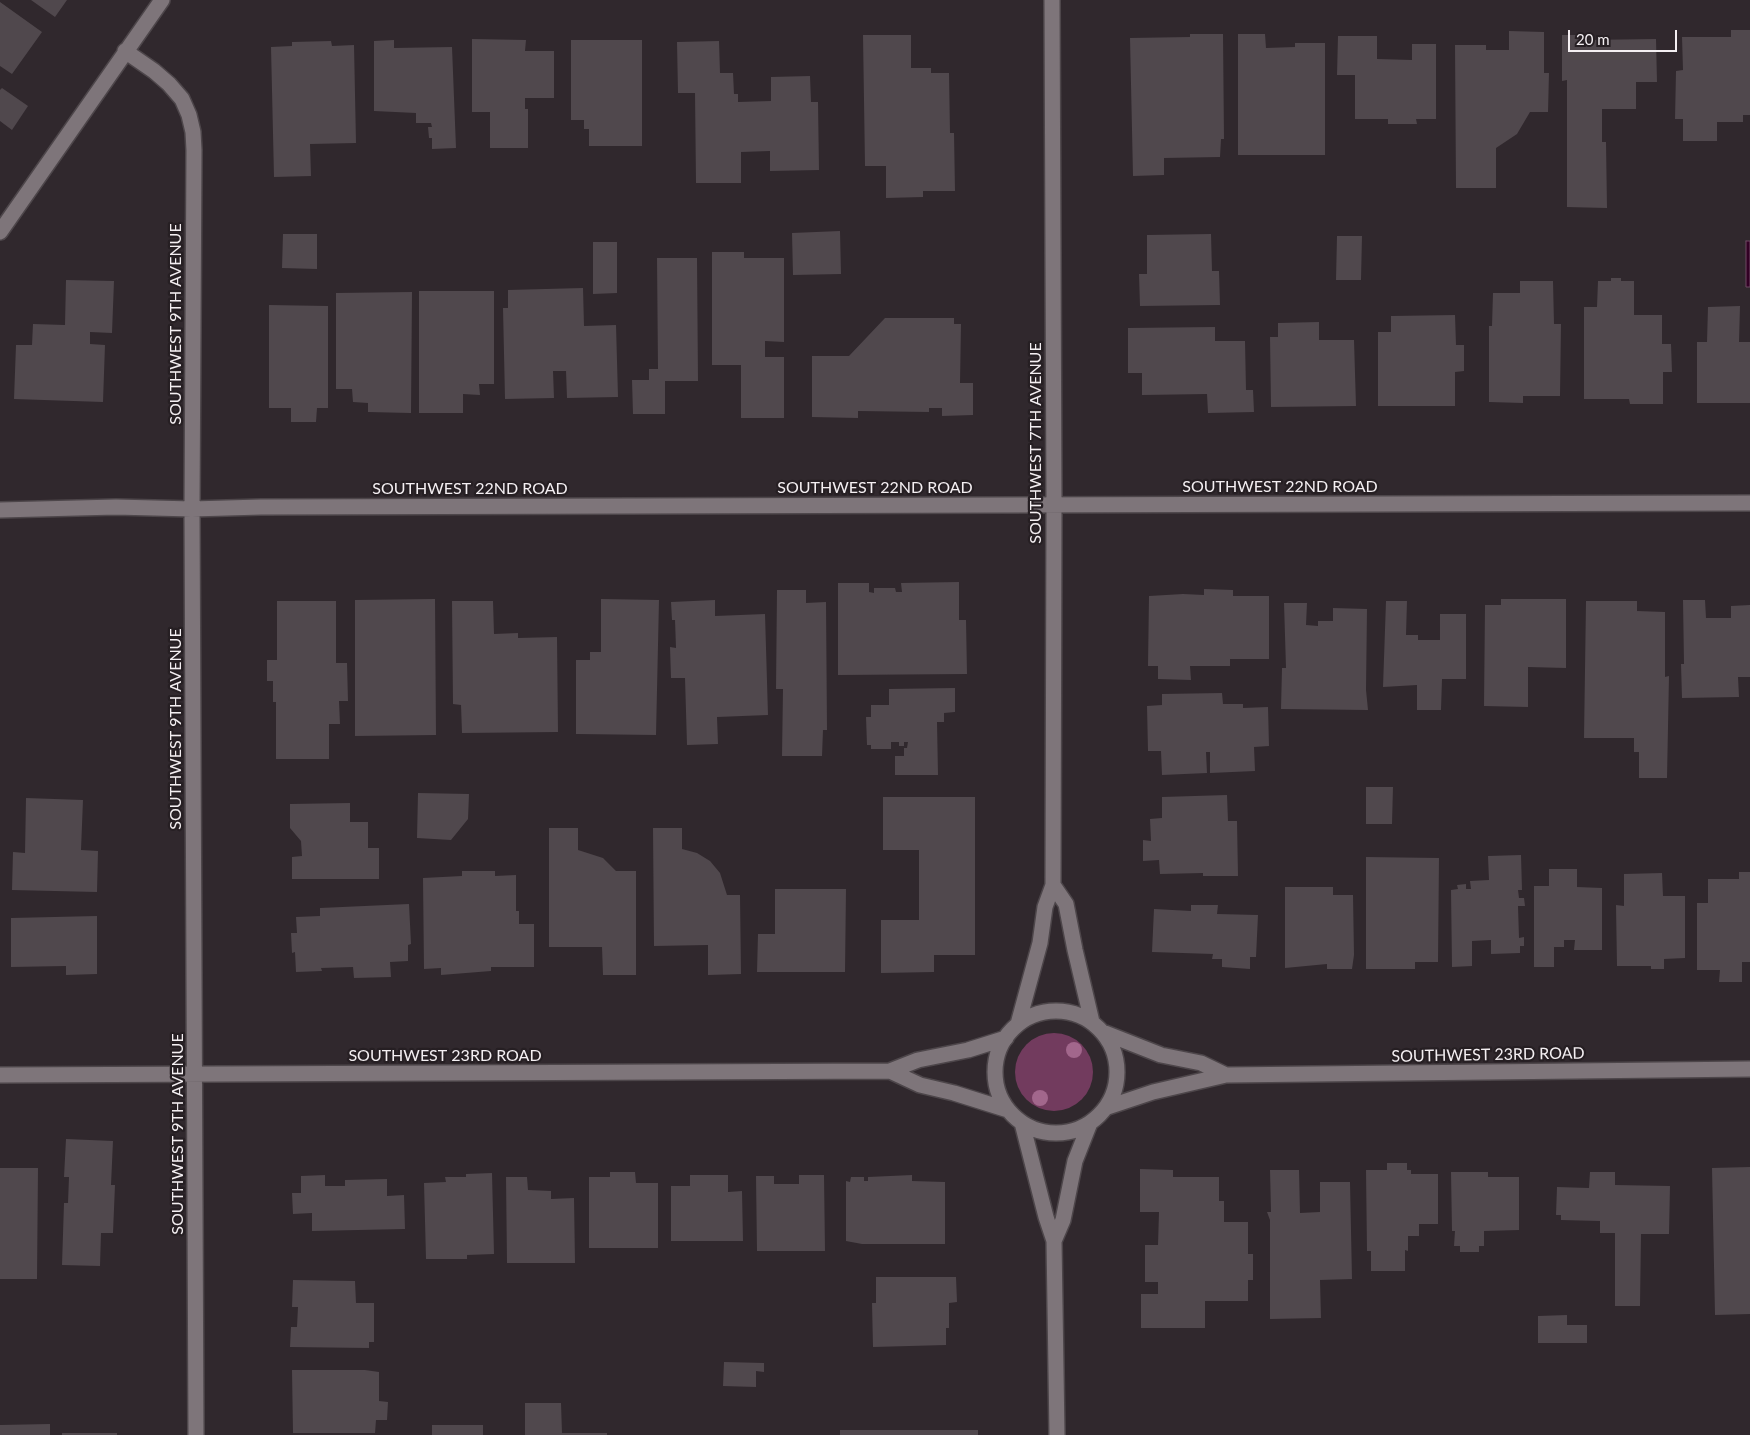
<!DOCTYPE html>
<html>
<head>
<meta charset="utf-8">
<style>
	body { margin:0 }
	#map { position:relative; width:1750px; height:1435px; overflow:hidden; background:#30282d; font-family:Lato,sans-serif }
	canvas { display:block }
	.scale { position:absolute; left:1568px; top:30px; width:109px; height:22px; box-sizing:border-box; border:2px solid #f4eff2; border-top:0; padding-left:6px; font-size:15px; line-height:18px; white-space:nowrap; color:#f4eff2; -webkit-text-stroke:4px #261f23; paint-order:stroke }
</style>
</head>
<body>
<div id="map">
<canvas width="1750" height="1435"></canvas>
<div class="scale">20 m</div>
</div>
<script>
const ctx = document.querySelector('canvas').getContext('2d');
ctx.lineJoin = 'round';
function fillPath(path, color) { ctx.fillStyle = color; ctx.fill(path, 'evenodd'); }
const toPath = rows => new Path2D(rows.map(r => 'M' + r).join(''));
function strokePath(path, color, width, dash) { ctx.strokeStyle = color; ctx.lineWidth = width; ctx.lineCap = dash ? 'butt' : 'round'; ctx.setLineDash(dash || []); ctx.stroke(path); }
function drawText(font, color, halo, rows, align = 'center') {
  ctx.font = font + ' Lato,sans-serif'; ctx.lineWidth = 4.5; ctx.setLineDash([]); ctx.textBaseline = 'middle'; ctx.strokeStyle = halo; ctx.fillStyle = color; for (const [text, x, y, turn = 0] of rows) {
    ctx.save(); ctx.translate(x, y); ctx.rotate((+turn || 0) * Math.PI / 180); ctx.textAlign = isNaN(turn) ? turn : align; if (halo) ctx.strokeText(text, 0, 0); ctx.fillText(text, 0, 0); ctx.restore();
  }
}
fillPath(toPath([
	'1015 1072a39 39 0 1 1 78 0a39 39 0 1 1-78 0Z'
]), '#723b5e');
const water = toPath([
	[1746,241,1750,241,1750,287,1746,287,1746,241]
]);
fillPath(water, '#320124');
strokePath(water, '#6c4862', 1);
fillPath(toPath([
	[31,0,67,0,55,17],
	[0,2,42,32,12,74,0,66],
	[1731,30,1750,30,1750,115,1743,115,1743,122,1717,122,1717,141,1683,141,1683,119,1675,119,1676,71,1683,70,1682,37,1731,37],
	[1509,31,1544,32,1544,73,1549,73,1548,112,1530,112,1517,134,1496,148,1496,188,1456,188,1455,45,1486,45,1486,50,1509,50],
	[1190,34,1223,34,1224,139,1221,139,1220,157,1164,158,1164,175,1133,176,1130,38,1190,37],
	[1238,34,1265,34,1266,48,1295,47,1295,43,1325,43,1325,155,1238,155],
	[863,35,911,35,911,68,931,68,931,73,949,73,950,133,954,133,955,191,923,191,923,197,886,198,886,166,865,166],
	[1562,35,1586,35,1586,40,1656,39,1657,82,1636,82,1636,109,1602,109,1602,142,1606,142,1607,208,1567,207,1567,80,1562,81],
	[1338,36,1377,36,1377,59,1412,60,1412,44,1436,44,1436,119,1416,119,1417,124,1388,124,1388,119,1355,119,1355,75,1337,75],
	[472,39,526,40,525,51,554,51,554,98,525,98,525,109,528,109,528,148,490,148,490,112,472,112],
	[394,40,394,48,452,47,456,148,432,149,432,138,429,138,428,127,432,127,431,123,416,123,416,113,374,111,374,41],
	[571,40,642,40,642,146,589,146,589,129,584,129,584,120,571,120],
	[331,41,332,46,354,45,356,143,310,144,311,176,274,177,271,47,292,46,292,42],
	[719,41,720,73,733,73,734,94,738,94,738,102,771,101,771,77,810,76,811,102,818,102,819,170,770,171,770,151,741,152,741,183,696,183,695,93,678,93,677,42],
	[2,88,28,106,12,130,0,121,0,90],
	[840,231,841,274,793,275,792,233],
	[283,234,317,234,317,269,282,268],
	[1211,234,1212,271,1219,271,1220,305,1140,306,1139,274,1147,274,1147,235],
	[1337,236,1362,236,1361,280,1336,280],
	[593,242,617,242,617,293,593,294],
	[712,252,744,252,744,258,784,258,784,342,765,341,765,357,784,357,784,418,741,418,741,365,712,365],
	[657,258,697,258,698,381,665,381,665,414,633,414,632,380,649,380,649,369,658,369],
	[1611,278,1621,278,1621,281,1634,281,1634,315,1662,315,1662,344,1671,344,1672,372,1663,372,1663,404,1630,404,1629,399,1584,399,1584,307,1597,307,1598,281,1611,281],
	[66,280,114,281,112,333,90,332,90,344,105,345,103,402,14,399,16,345,32,345,33,324,65,325],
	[1520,281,1553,281,1554,324,1561,324,1560,396,1523,396,1523,403,1489,402,1489,326,1492,326,1493,293,1520,293],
	[583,288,584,326,616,325,618,397,567,398,566,371,553,371,554,398,505,399,503,308,508,308,508,290],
	[419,291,494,291,494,384,479,384,480,395,463,394,463,413,419,413],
	[412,292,411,413,368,412,368,403,353,402,352,389,336,389,336,293],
	[269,305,328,306,328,408,317,408,316,422,291,422,291,408,269,408],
	[1740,306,1739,342,1750,342,1750,403,1697,403,1697,342,1707,342,1708,307],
	[1455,315,1456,345,1464,345,1464,371,1455,372,1455,406,1378,406,1378,332,1391,332,1391,316],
	[885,318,954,318,954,324,961,324,960,383,973,383,973,415,942,416,942,408,929,408,929,412,858,411,858,418,812,417,812,356,849,356],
	[1319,322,1319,340,1354,340,1356,406,1271,407,1270,337,1278,337,1278,323],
	[1215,327,1215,341,1245,341,1246,390,1253,390,1254,412,1208,413,1207,394,1142,395,1142,373,1128,373,1128,328],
	[959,582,959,620,966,620,967,674,838,675,838,583,869,583,869,592,874,593,874,588,895,588,896,592,902,592,901,583],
	[1204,589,1233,590,1233,596,1269,596,1269,659,1230,659,1230,666,1190,666,1191,680,1158,679,1158,666,1148,666,1149,596,1183,594,1204,595],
	[777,590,806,590,806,603,826,602,827,730,823,730,822,756,782,756,783,689,776,689],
	[435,599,436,735,355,736,355,600],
	[601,599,659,600,656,735,576,734,576,660,590,660,590,652,601,652],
	[1501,599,1566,599,1566,668,1528,667,1528,707,1484,706,1485,605,1501,605],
	[715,600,715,616,765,614,768,715,717,717,718,744,687,745,685,678,671,678,670,647,676,648,675,620,672,620,671,602],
	[1683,600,1705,600,1706,618,1731,618,1731,606,1750,605,1750,677,1738,677,1739,697,1682,698,1681,664,1684,664],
	[277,601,336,601,336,663,347,663,348,701,339,701,340,724,329,724,329,759,276,759,276,702,273,702,273,681,267,681,267,660,277,660],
	[452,601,493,601,494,634,518,633,518,638,557,637,558,732,462,733,461,705,453,704],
	[1386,601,1407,601,1406,635,1418,635,1418,640,1440,640,1440,614,1466,614,1466,679,1442,679,1441,710,1417,710,1417,685,1383,687],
	[1586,601,1637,601,1637,611,1665,612,1665,677,1669,676,1667,778,1639,778,1639,752,1634,752,1634,738,1584,738],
	[1284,603,1307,603,1306,625,1318,626,1318,621,1333,621,1333,608,1367,609,1366,690,1368,710,1281,709,1282,668,1286,668],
	[955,688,955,712,944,713,944,722,937,722,938,775,895,775,895,756,904,756,904,748,907,748,908,742,904,742,904,746,899,746,899,742,891,742,891,749,871,749,871,745,867,745,866,717,871,717,871,705,889,705,889,689],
	[1222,693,1223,704,1243,704,1243,708,1268,707,1269,746,1254,747,1255,771,1210,773,1210,752,1206,752,1207,773,1162,775,1161,751,1148,751,1147,706,1162,705,1162,694],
	[1366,787,1393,787,1392,824,1366,824],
	[418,793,469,794,468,819,451,840,417,838],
	[1227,795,1228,821,1237,821,1238,876,1203,876,1203,873,1160,874,1159,860,1143,861,1143,840,1151,841,1150,819,1162,818,1162,797],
	[883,797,975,797,975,955,934,955,934,972,881,973,881,920,919,920,919,850,883,850],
	[26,798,83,800,81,850,98,851,97,892,12,890,13,852,25,853],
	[350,803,350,822,368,822,368,848,379,848,379,879,292,879,292,857,302,856,301,841,290,828,290,804],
	[549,828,578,828,578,850,603,858,616,871,636,871,636,975,603,975,602,947,549,947],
	[653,828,682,828,682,849,697,853,710,861,720,873,727,895,740,895,741,974,708,975,708,945,654,946],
	[1521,855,1522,890,1518,890,1519,898,1524,898,1525,906,1518,906,1519,938,1524,937,1524,946,1520,946,1520,953,1491,954,1491,940,1472,941,1472,966,1452,967,1451,890,1458,889,1457,885,1466,884,1466,889,1471,889,1470,881,1489,880,1488,856],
	[1366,857,1439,858,1438,962,1415,962,1415,969,1366,969],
	[1549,869,1577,869,1577,887,1602,888,1602,950,1574,950,1575,940,1564,940,1564,947,1554,947,1554,967,1534,967,1534,886,1549,886],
	[462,871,495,871,495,876,516,875,516,911,519,911,519,924,534,924,534,967,491,967,491,971,441,975,441,968,424,969,423,878,462,876],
	[1739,872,1750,872,1750,962,1742,962,1742,982,1719,982,1720,970,1697,970,1697,903,1708,903,1708,879,1739,879],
	[1662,873,1663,896,1685,896,1685,958,1664,959,1664,969,1651,969,1651,966,1617,966,1616,905,1624,906,1624,874],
	[1285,887,1333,887,1333,895,1353,895,1354,955,1352,969,1327,969,1327,964,1285,968],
	[775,889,846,889,845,972,757,972,758,934,775,934],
	[409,904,411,944,408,945,408,961,390,962,391,977,354,978,353,967,321,968,322,971,296,972,295,952,292,953,291,933,297,933,296,917,320,916,320,908],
	[1191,905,1218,905,1217,914,1258,915,1256,957,1250,957,1250,969,1222,967,1222,959,1212,959,1213,954,1152,952,1154,909,1191,911],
	[97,916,97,974,66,975,66,966,11,967,11,918],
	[66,1139,113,1141,111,1185,115,1185,113,1233,101,1233,100,1266,62,1265,64,1203,68,1203,69,1177,64,1177],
	[1387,1163,1407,1163,1407,1170,1411,1170,1411,1174,1438,1174,1438,1224,1419,1224,1419,1236,1408,1236,1408,1251,1405,1250,1405,1271,1371,1271,1371,1251,1367,1251,1366,1170,1387,1170],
	[1750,1167,1750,1314,1715,1315,1712,1168],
	[0,1168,38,1168,37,1279,0,1279],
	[1140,1169,1173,1170,1173,1177,1219,1177,1219,1201,1224,1201,1224,1222,1248,1222,1248,1254,1253,1254,1253,1280,1248,1280,1248,1301,1205,1301,1205,1328,1141,1328,1141,1294,1158,1294,1158,1282,1145,1282,1145,1245,1158,1245,1159,1212,1140,1212],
	[1270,1170,1299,1170,1300,1213,1320,1212,1320,1182,1350,1182,1352,1279,1320,1280,1321,1318,1270,1319,1270,1220,1267,1212,1271,1212],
	[610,1172,635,1172,636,1183,658,1183,658,1248,589,1248,589,1177,610,1177],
	[1451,1172,1488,1172,1488,1177,1519,1177,1519,1230,1484,1231,1484,1246,1479,1246,1479,1252,1460,1252,1460,1246,1454,1246,1455,1231,1452,1231],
	[1590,1172,1615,1172,1615,1185,1670,1186,1669,1234,1641,1234,1640,1306,1615,1306,1615,1233,1600,1233,1600,1221,1561,1220,1561,1215,1556,1215,1557,1187,1589,1188],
	[492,1173,494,1254,467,1255,467,1259,426,1259,424,1183,446,1182,445,1177,466,1177,466,1174],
	[325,1175,325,1186,345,1186,345,1180,387,1179,387,1196,404,1195,405,1229,312,1231,312,1213,293,1214,292,1193,301,1193,301,1176],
	[690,1175,728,1175,728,1192,742,1191,743,1241,671,1241,671,1186,690,1186],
	[799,1175,824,1175,825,1251,757,1251,756,1176,774,1176,774,1184,799,1184],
	[912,1175,912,1181,945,1182,945,1244,862,1244,846,1241,846,1181,850,1182,851,1177,864,1177,864,1181,868,1181,868,1177],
	[506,1177,527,1177,528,1190,551,1191,551,1199,574,1198,575,1263,507,1263],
	[876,1277,956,1277,957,1302,949,1303,949,1328,946,1328,946,1345,873,1347,872,1303,876,1303],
	[293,1280,355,1281,356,1303,374,1303,374,1342,369,1342,369,1348,290,1347,291,1327,297,1327,298,1307,292,1307],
	[1567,1315,1567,1325,1587,1325,1587,1343,1538,1343,1538,1316],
	[724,1362,764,1363,764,1372,756,1371,756,1387,723,1386],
	[292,1370,365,1370,379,1372,379,1401,388,1402,387,1420,376,1420,375,1433,293,1433],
	[525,1403,561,1403,562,1433,607,1433,607,1435,525,1435],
	[50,1424,50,1435,0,1435,0,1425],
	[432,1425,483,1425,483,1435,432,1435],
	[840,1430,978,1430,978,1435,840,1435],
	[62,1433,117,1433,117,1435,62,1435]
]), '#50484d');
const minor = toPath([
	[125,51,154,71,169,84,182,99,189,115,193,132,194,150,192,509,196,1435],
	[0,232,162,0],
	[0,510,116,507,192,509,261,507,1750,503],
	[1053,885,1066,904,1075,950,1092,1022],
	'995 1072a61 61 0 1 1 122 0a61 61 0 1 1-122 0Z',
	[1018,1024,1040,943,1045,907,1053,885,1054,505,1052,0],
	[1105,1033,1161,1055,1201,1063,1226,1075],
	[890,1071,920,1085,954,1093,1008,1110],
	[0,1075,890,1071,918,1060,968,1050,1006,1038],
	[1105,1108,1153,1092,1226,1075,1750,1069],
	[1022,1123,1046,1217,1054,1241,1057,1435],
	[1054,1241,1063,1220,1075,1161,1090,1123]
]);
strokePath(minor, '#4d464a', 18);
strokePath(minor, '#7e757a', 15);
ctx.fillStyle = '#a2678c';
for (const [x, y] of [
	[1074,1050],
	[1040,1098]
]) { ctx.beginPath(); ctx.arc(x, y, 8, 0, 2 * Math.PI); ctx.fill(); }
drawText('16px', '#f4eff2', '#261f23', [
	["SOUTHWEST 9TH AVENUE",176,324,-90],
	["SOUTHWEST 7TH AVENUE",1036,443,-90],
	["SOUTHWEST 22ND ROAD",1280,487],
	["SOUTHWEST 22ND ROAD",875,488],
	["SOUTHWEST 22ND ROAD",470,489],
	["SOUTHWEST 9TH AVENUE",176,729,-90],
	["SOUTHWEST 23RD ROAD",1488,1055,-1],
	["SOUTHWEST 23RD ROAD",445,1056],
	["SOUTHWEST 9TH AVENUE",178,1134,-90]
]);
</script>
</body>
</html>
